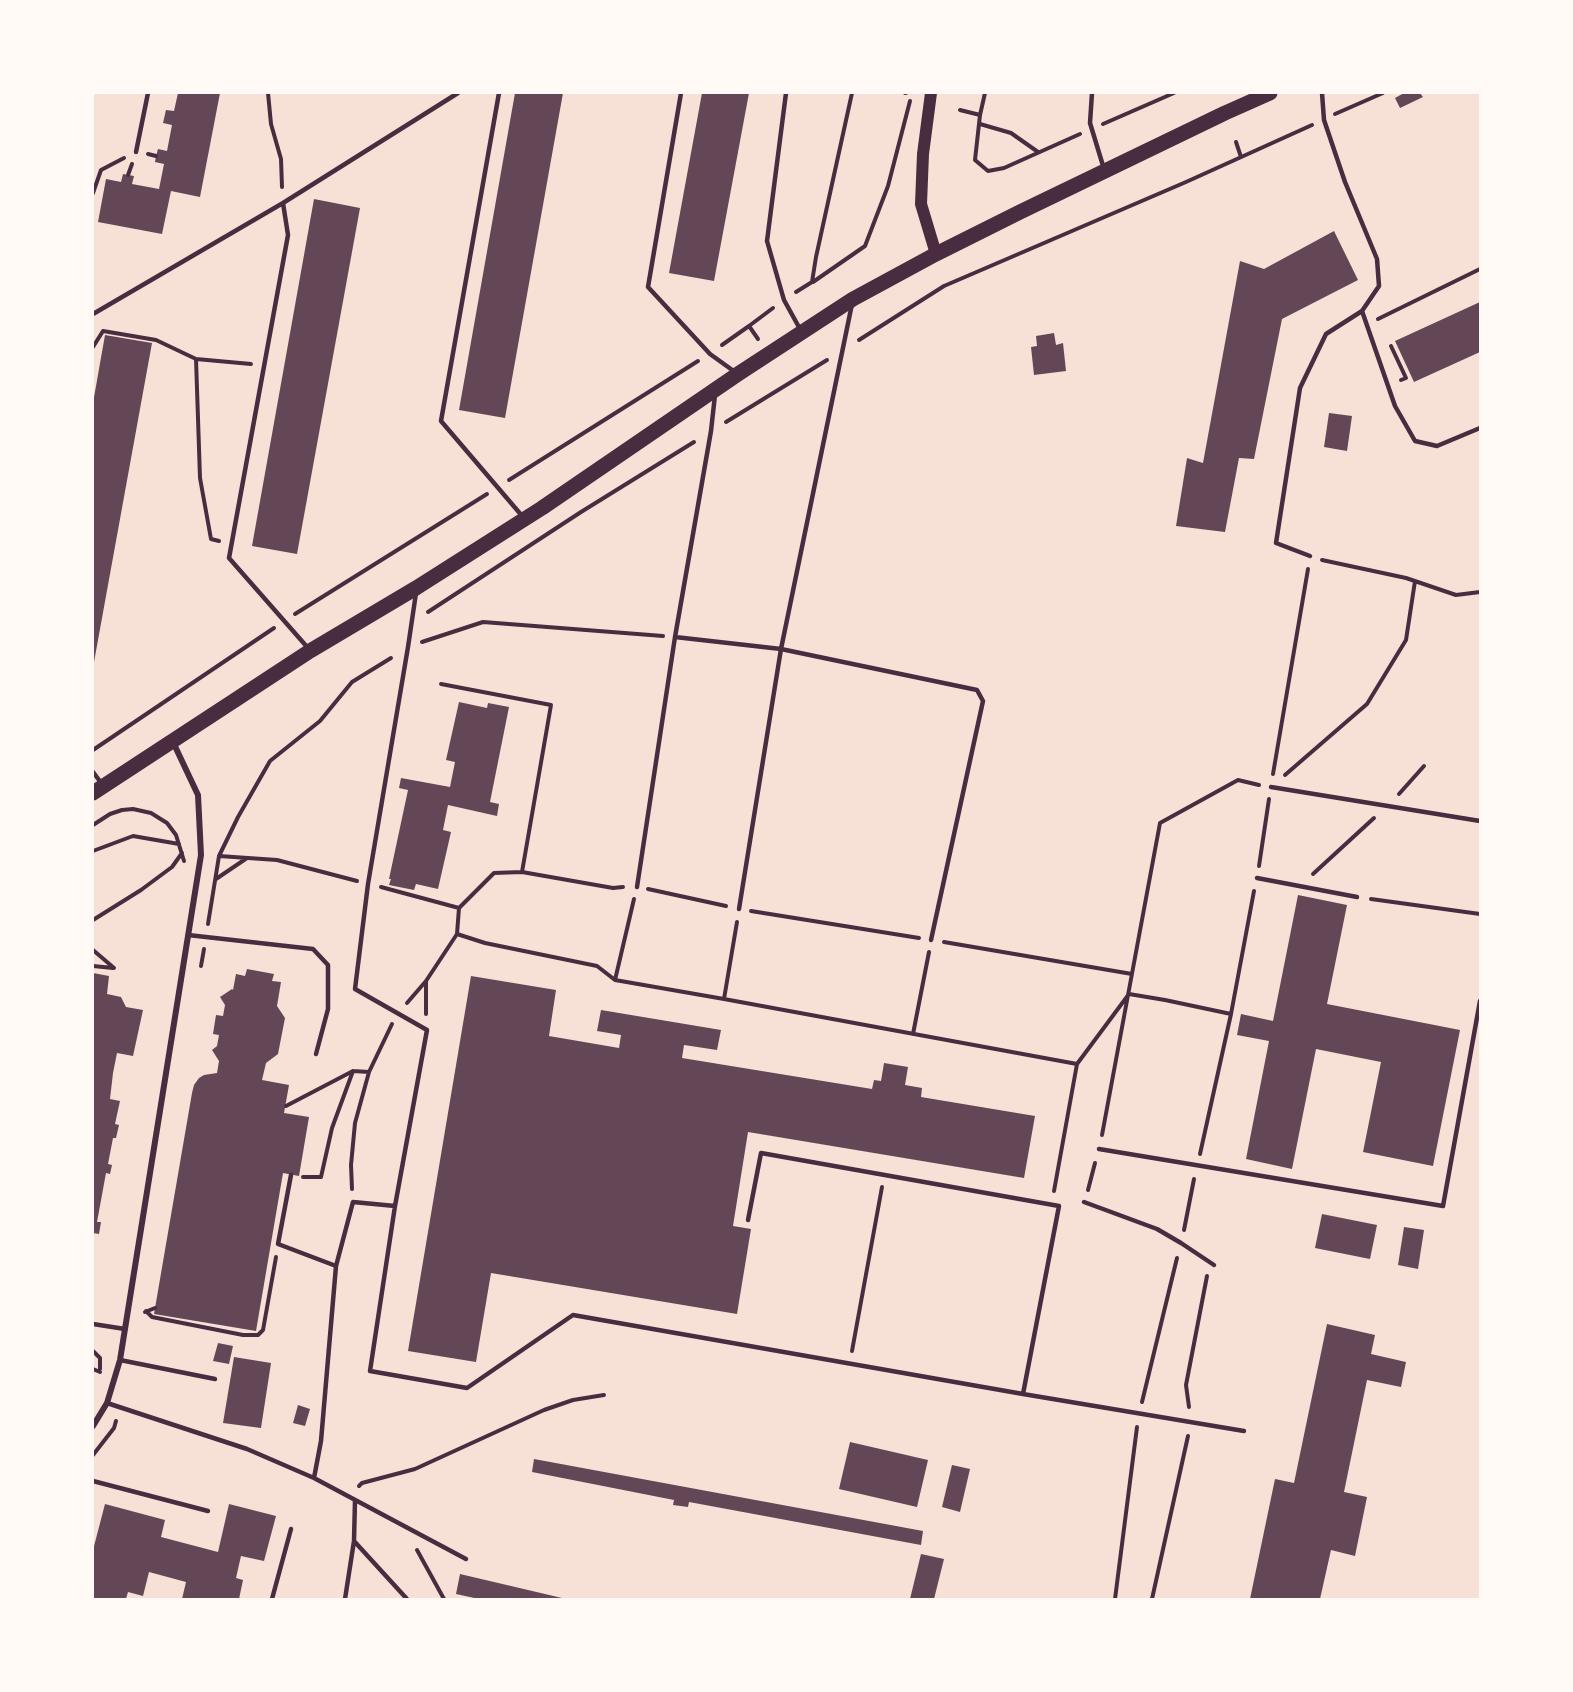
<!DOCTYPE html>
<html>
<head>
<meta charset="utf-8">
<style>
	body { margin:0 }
	#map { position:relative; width:1573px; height:1692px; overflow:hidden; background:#f7e1d7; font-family:Manrope,sans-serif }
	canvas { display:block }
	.frame { position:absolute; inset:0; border:94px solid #fffaf5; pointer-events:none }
</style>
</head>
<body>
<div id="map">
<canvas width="1573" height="1692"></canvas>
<div class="frame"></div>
</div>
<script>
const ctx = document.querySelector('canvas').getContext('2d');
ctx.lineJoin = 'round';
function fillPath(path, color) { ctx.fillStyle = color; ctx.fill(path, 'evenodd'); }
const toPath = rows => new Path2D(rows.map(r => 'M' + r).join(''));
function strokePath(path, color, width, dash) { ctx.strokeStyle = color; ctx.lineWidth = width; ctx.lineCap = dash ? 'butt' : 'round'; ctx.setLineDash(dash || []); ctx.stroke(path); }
fillPath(toPath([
	[178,93,220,93,200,197,171,191,162,234,98,222,106,179,121,182,123,174,134,176,132,184,159,189,164,164,155,162,156,156,158,149,167,151,172,125,163,123,166,110,174,111],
	[515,93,563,93,505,418,459,410],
	[702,93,749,93,714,281,669,273],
	[1404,93,1420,93,1423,97,1400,108,1395,98],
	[314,199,360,208,297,554,252,546],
	[1334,231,1358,280,1282,319,1254,459,1239,458,1225,532,1176,526,1187,458,1203,463,1240,261,1264,269],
	[1480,302,1480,352,1414,382,1395,341],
	[1054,333,1056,345,1063,343,1066,371,1034,375,1031,347,1037,346,1036,336],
	[105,335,152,343,94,662,93,403],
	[1329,413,1352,416,1347,451,1324,447],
	[459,702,487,708,488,703,509,707,490,802,499,804,497,816,448,805,443,830,451,832,438,889,416,884,414,890,389,885,391,879,389,879,408,790,399,788,401,778,450,787,455,762,446,760],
	[1298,895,1347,905,1327,1004,1460,1030,1433,1166,1363,1152,1381,1062,1316,1049,1292,1169,1246,1159,1269,1041,1237,1035,1241,1014,1273,1021],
	[247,969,274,974,272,981,281,982,277,1006,285,1018,278,1054,266,1063,262,1080,289,1085,284,1113,309,1117,299,1176,283,1173,256,1331,154,1314,192,1093,194,1085,199,1078,204,1075,217,1073,219,1061,212,1050,217,1046,219,1035,213,1034,216,1015,223,1016,225,1005,220,997,232,989,233,990,236,974,245,976],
	[93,973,109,976,107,994,121,997,126,1007,143,1010,133,1056,117,1053,113,1073,110,1099,120,1101,115,1124,119,1125,116,1138,113,1138,108,1164,112,1165,110,1174,106,1173,97,1222,101,1222,99,1234,93,1233],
	[471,976,556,990,549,1036,619,1048,621,1035,597,1031,601,1010,721,1030,717,1050,684,1045,682,1058,872,1089,874,1080,881,1081,884,1063,908,1067,905,1085,922,1088,921,1097,1035,1116,1024,1178,748,1132,733,1226,751,1229,737,1314,491,1273,476,1362,408,1351],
	[1322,1214,1377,1225,1370,1259,1315,1248],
	[1404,1227,1424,1230,1418,1269,1398,1265],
	[1327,1324,1375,1335,1371,1354,1406,1362,1401,1387,1367,1380,1344,1492,1367,1497,1355,1556,1331,1550,1320,1599,1250,1599,1275,1479,1294,1483],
	[218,1343,233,1346,229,1364,213,1361],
	[234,1357,271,1363,261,1428,223,1423],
	[298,1405,310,1409,305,1426,293,1423],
	[850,1442,928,1460,917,1507,839,1489],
	[534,1459,923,1531,921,1545,689,1502,688,1507,673,1505,674,1500,532,1472],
	[952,1465,970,1469,960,1512,942,1507],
	[105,1504,165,1520,161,1537,218,1552,229,1504,276,1516,264,1561,241,1556,236,1578,243,1580,239,1599,182,1599,186,1582,149,1572,143,1596,128,1592,126,1599,93,1599,93,1550],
	[921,1554,944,1559,934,1599,910,1599],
	[460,1574,562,1598,562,1599,479,1599,456,1594]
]), '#644757');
strokePath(toPath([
	[268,93,271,124,281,159,282,187],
	[905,93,906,93],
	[960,110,980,115,985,93],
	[1335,114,1383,93],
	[980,115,975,160,988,171,1004,168,1080,134],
	[980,124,1011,133,1038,152],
	[1103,124,1174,93],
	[1236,142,1241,157],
	[148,154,156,156],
	[128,175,132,164],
	[93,193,101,170,124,158],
	[813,282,865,246,888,186,910,101],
	[796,292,812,282,816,257,852,93],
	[1378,319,1480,269],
	[749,326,773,308],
	[859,340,944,286,1186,182,1312,125],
	[722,345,749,326,758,339],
	[1391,346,1406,378,1401,380],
	[93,347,103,331,156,340,196,359,200,478,211,539,219,541],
	[196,359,251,364],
	[726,422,827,360],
	[509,480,698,361],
	[1322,560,1406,578,1456,595,1480,592],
	[428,612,581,512,694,442],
	[295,614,487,494],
	[422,642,483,622,663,636],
	[441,684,551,705,522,872,613,888,623,887],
	[93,750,274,628],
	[1273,774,1308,569],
	[1285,775,1367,704,1406,640,1415,581],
	[1399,794,1424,766],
	[93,825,110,814,122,810,133,809,151,813,167,823,176,835,184,861],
	[93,851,133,836,179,844],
	[219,856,277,860,357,881],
	[1259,866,1269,799],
	[1313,874,1374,818],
	[216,879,247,858],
	[381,887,459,908,457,934,485,943,597,966,615,980,724,999,1077,1064,1129,994,1165,1000,1231,1014],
	[648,889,726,906],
	[1371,899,1480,914],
	[459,908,494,873,522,872],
	[751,911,919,938],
	[93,920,141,890,172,867,182,853],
	[208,924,219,856,238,817,270,761,320,721,352,682,391,658],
	[944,942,1132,974],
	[93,950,114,968],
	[93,966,113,968],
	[201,966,204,949],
	[615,980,634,899],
	[724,999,737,922],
	[407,1003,426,981],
	[426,1014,426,981,457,934],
	[913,1034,929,952],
	[286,1106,353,1071,369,1072],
	[1102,1135,1160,823,1238,780,1259,785],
	[1200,1154,1231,1014,1254,891],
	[303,1177,321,1177,332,1128,353,1071],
	[352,1189,351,1165,355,1123,369,1072,392,1024],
	[1088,1190,1095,1163],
	[1054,1191,1077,1064],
	[1184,1230,1194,1179],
	[146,1311,152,1317,243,1335,258,1335,263,1330,276,1257],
	[145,1312,155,1308],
	[93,1351,100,1358,100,1369],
	[852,1351,882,1187],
	[93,1369,100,1372],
	[1142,1402,1177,1258],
	[1189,1407,1186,1385,1207,1276],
	[93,1455,114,1428,116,1421],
	[359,1486,362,1483,415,1469,544,1410,573,1400,604,1395],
	[417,1550,444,1599],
	[1115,1599,1137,1427],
	[1152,1599,1188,1436]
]), '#4a2c40', 4);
strokePath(toPath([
	[499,93,441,421,523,517],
	[681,93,648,287,710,354,735,372],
	[786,93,767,241,784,300,800,329],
	[1092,93,1090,123,1104,169],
	[136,152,148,93],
	[283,203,288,235,229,558,308,648],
	[1362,311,1395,406,1415,441,1437,446,1480,428],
	[93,314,283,203,458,93],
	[1310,556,1276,543,1300,388,1326,334,1362,311,1379,286,1377,259,1345,182,1324,120,1322,93],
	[416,593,408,647,368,884,355,989,427,1030,395,1206,370,1371,467,1388,573,1315,1023,1394,1059,1206,761,1153,748,1220],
	[675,637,781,649,977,690,983,701,931,940],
	[93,772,102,784],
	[1271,787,1480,821],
	[1257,878,1357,897],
	[637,887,675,637,711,431,715,395],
	[739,909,781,649,852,304],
	[188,935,313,949,328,965,328,1009,316,1054],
	[1099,1149,1443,1206,1480,1001],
	[291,1175,278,1244,336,1266],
	[1084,1202,1157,1229,1181,1243,1214,1265],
	[93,1324,125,1329],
	[120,1360,215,1379],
	[1023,1394,1244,1431],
	[107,1403,247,1449,314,1478,466,1559],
	[314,1478,321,1441,336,1266,353,1202,395,1206],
	[93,1481,208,1511],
	[355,1500,354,1541,407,1599],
	[272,1599,291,1529],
	[345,1599,354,1541]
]), '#4a2c40', 4.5);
strokePath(toPath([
	[93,1426,107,1403,120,1360,201,855,198,795,173,742]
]), '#4a2c40', 6);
strokePath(toPath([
	[931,93,923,154,921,204,936,254]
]), '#4a2c40', 12);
strokePath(toPath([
	[93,793,310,651,416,588,542,508,738,374,853,299,936,254,1020,212,1225,113,1270,93]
]), '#4a2c40', 15);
</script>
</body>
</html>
